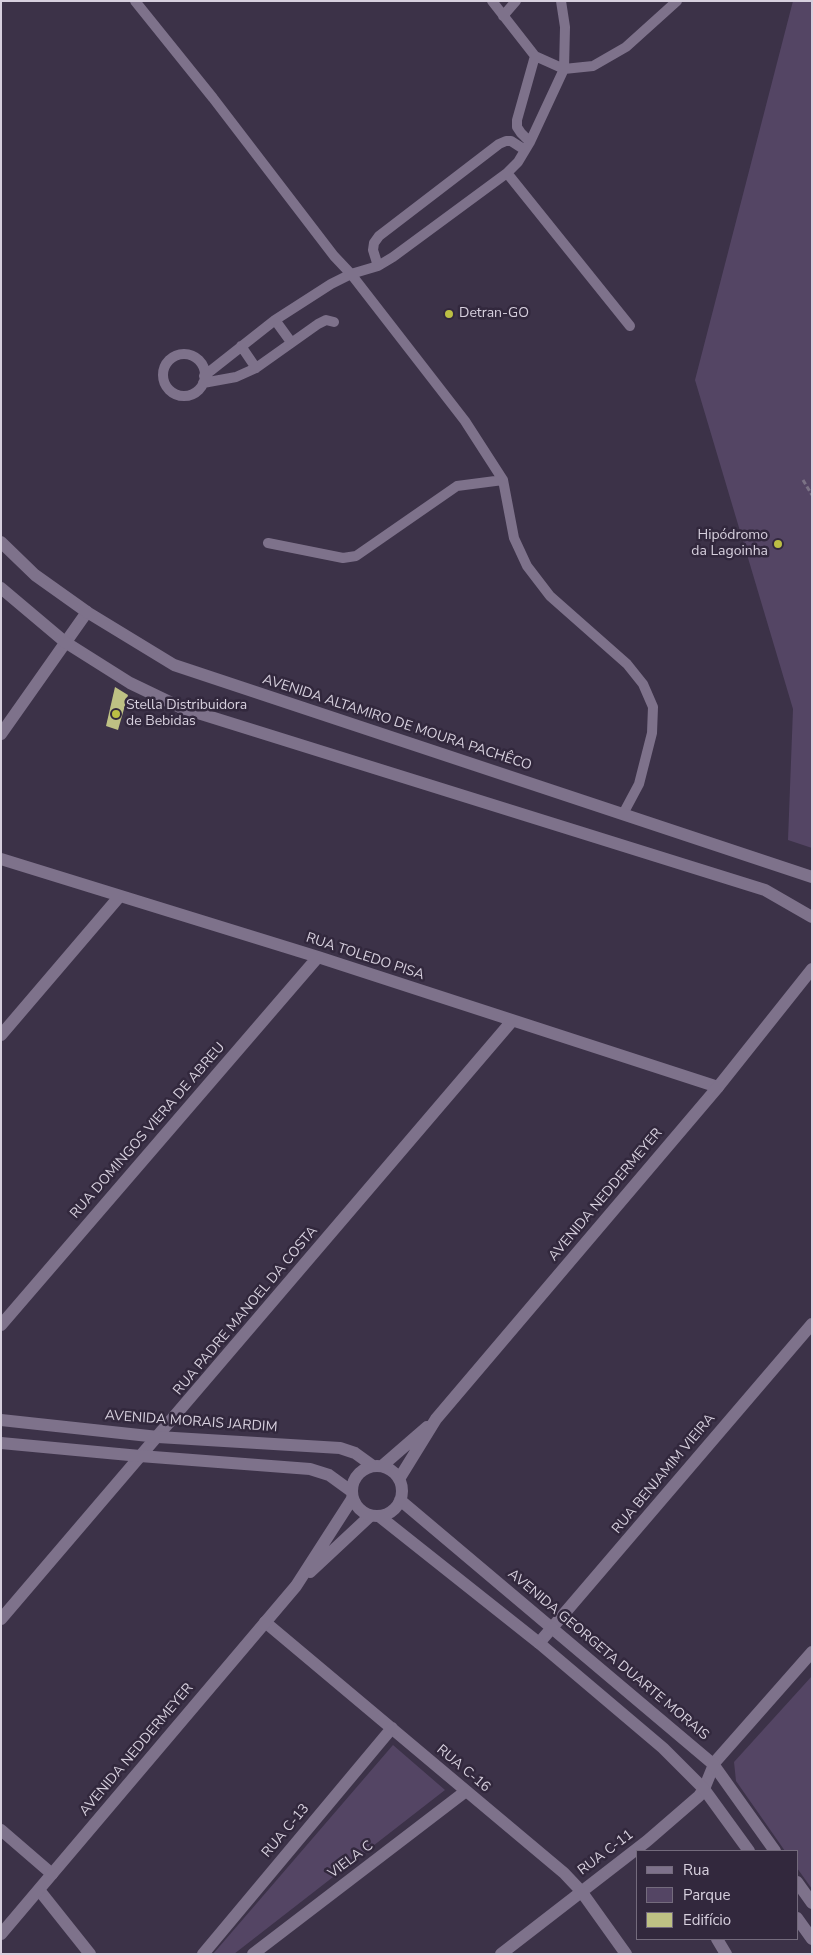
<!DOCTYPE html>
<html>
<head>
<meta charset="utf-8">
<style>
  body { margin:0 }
  #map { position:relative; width:813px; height:1955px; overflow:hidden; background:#3c3248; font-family:"Nunito Sans",sans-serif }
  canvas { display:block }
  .frame { position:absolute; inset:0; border:2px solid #d7d0de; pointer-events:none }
  .legend { position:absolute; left:636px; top:1850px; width:162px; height:90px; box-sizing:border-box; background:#32283d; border:1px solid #746b7d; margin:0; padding:6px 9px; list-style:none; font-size:15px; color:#d7d0de }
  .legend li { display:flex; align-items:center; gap:10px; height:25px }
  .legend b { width:25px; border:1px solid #746b7d }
</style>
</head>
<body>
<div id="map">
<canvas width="813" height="1955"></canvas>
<div class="frame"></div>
<ul class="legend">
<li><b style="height:6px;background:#7e728b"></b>Rua</li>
<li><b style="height:14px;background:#544564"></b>Parque</li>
<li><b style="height:14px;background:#bec184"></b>Edifício</li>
</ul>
</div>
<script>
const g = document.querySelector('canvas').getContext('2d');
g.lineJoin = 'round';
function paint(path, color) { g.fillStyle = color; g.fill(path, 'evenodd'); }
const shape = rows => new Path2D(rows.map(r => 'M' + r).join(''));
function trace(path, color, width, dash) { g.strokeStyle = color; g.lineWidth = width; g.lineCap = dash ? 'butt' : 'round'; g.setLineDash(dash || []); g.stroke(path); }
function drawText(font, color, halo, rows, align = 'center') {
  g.font = font + ' "Nunito Sans",sans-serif'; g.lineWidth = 5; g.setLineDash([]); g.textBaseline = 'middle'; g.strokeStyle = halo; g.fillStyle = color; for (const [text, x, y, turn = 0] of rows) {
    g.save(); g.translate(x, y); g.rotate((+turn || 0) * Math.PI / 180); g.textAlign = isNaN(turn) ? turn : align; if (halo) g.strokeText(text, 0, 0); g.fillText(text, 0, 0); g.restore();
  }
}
const green = shape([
  [793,1,812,1,812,848,788,840,793,709,695,380],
  [812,1676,812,1889,797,1868,797,1851,785,1851,736,1781,734,1762],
  [393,1745,445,1790,234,1954,213,1954]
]);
const building = shape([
  [115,687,128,695,118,730,106,726]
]);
const path = shape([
  [803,480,812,495]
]);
const service = shape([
  [135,1,213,98,334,256,351,274,465,421,503,480,514,538,527,566,550,596,627,664,643,684,653,707,652,733,639,784,623,814],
  [492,1,535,56,564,69,593,66,626,47,677,1],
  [503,16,516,1],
  [530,142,521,133,517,127,517,120,535,56],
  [507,173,630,326],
  [378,266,373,250,374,243,379,236,499,144,506,141,511,141,525,150],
  [275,320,291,342],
  [241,346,256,368],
  '163 375a21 21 0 1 1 42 0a21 21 0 1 1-42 0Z',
  [204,376,275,320,331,284,351,274,378,266,393,257,507,173,518,162,530,142,564,69,565,27,561,1],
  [203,383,236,377,256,368,318,324,326,320,334,322],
  [268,543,343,558,356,556,457,486,503,480]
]);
const minor = shape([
  [1,734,87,612],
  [1,859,318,957,718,1087],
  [1,1035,119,897],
  [1,1325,318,957],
  [1,1619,512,1021],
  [265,1622,564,1873,581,1891,626,1954],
  [539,1643,812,1324],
  [1,1830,52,1874],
  [39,1890,90,1954],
  [717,1939,726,1954],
  [203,1954,392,1728],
  [253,1954,466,1791],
  [501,1954,647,1841,699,1796,704,1789,715,1762,812,1652]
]);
const tertiary = shape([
  [310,1572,370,1516],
  [1,1934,296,1586,352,1499]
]);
const secondary = shape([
  [1,542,35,575,87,612,174,665,812,877],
  [1,588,65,642,130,683,182,708,765,890,812,917],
  [1,1420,158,1437,340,1448,355,1453,373,1466],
  [1,1443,140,1456,310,1469,329,1475,351,1491],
  '352 1491a25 25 0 1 1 50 0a25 25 0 1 1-50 0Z',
  [382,1466,427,1427],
  [399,1479,436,1419,718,1087,812,969],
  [400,1500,713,1764,775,1851],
  [379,1516,539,1643,663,1748,704,1789,749,1851],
  [797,1882,812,1903],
  [797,1918,812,1939]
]);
const markers = [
  [449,314,5,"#bcbf44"],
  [778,544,5,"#bcbf44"],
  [116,714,5,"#bcbf44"]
];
const poiNames = [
  ["Detran-GO",459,314],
  ["Hipódromo",768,536,"right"],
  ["da Lagoinha",768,552,"right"],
  ["Stella Distribuidora",126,706],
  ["de Bebidas",126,722]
];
const streetNames = [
  ["AVENIDA ALTAMIRO DE MOURA PACHÊCO",397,723,18],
  ["RUA TOLEDO PISA",365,957,18],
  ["RUA DOMINGOS VIERA DE ABREU",148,1131,-49],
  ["AVENIDA NEDDERMEYER",606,1195,-50],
  ["RUA PADRE MANOEL DA COSTA",246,1311,-50],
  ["AVENIDA MORAIS JARDIM",191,1422,4],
  ["RUA BENJAMIM VIEIRA",664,1474,-50],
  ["AVENIDA GEORGETA DUARTE MORAIS",608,1655,40],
  ["AVENIDA NEDDERMEYER",137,1750,-50],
  ["RUA C-16",463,1769,40],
  ["RUA C-13",286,1831,-50],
  ["RUA C-11",606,1853,-37],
  ["VIELA C",351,1860,-37]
];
paint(green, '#544564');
paint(building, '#bec184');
trace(path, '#7b7285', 3, [5, 2.5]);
trace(service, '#7e728b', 10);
trace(minor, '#7e728b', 12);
trace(tertiary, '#7e728b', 12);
trace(secondary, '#7e728b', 12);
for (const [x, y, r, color] of markers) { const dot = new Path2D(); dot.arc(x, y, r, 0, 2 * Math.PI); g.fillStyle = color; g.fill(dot); trace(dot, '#32283d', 2); }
drawText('14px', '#d7d0de', '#32283d', poiNames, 'left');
drawText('14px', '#d7d0de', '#32283d', streetNames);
</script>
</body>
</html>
